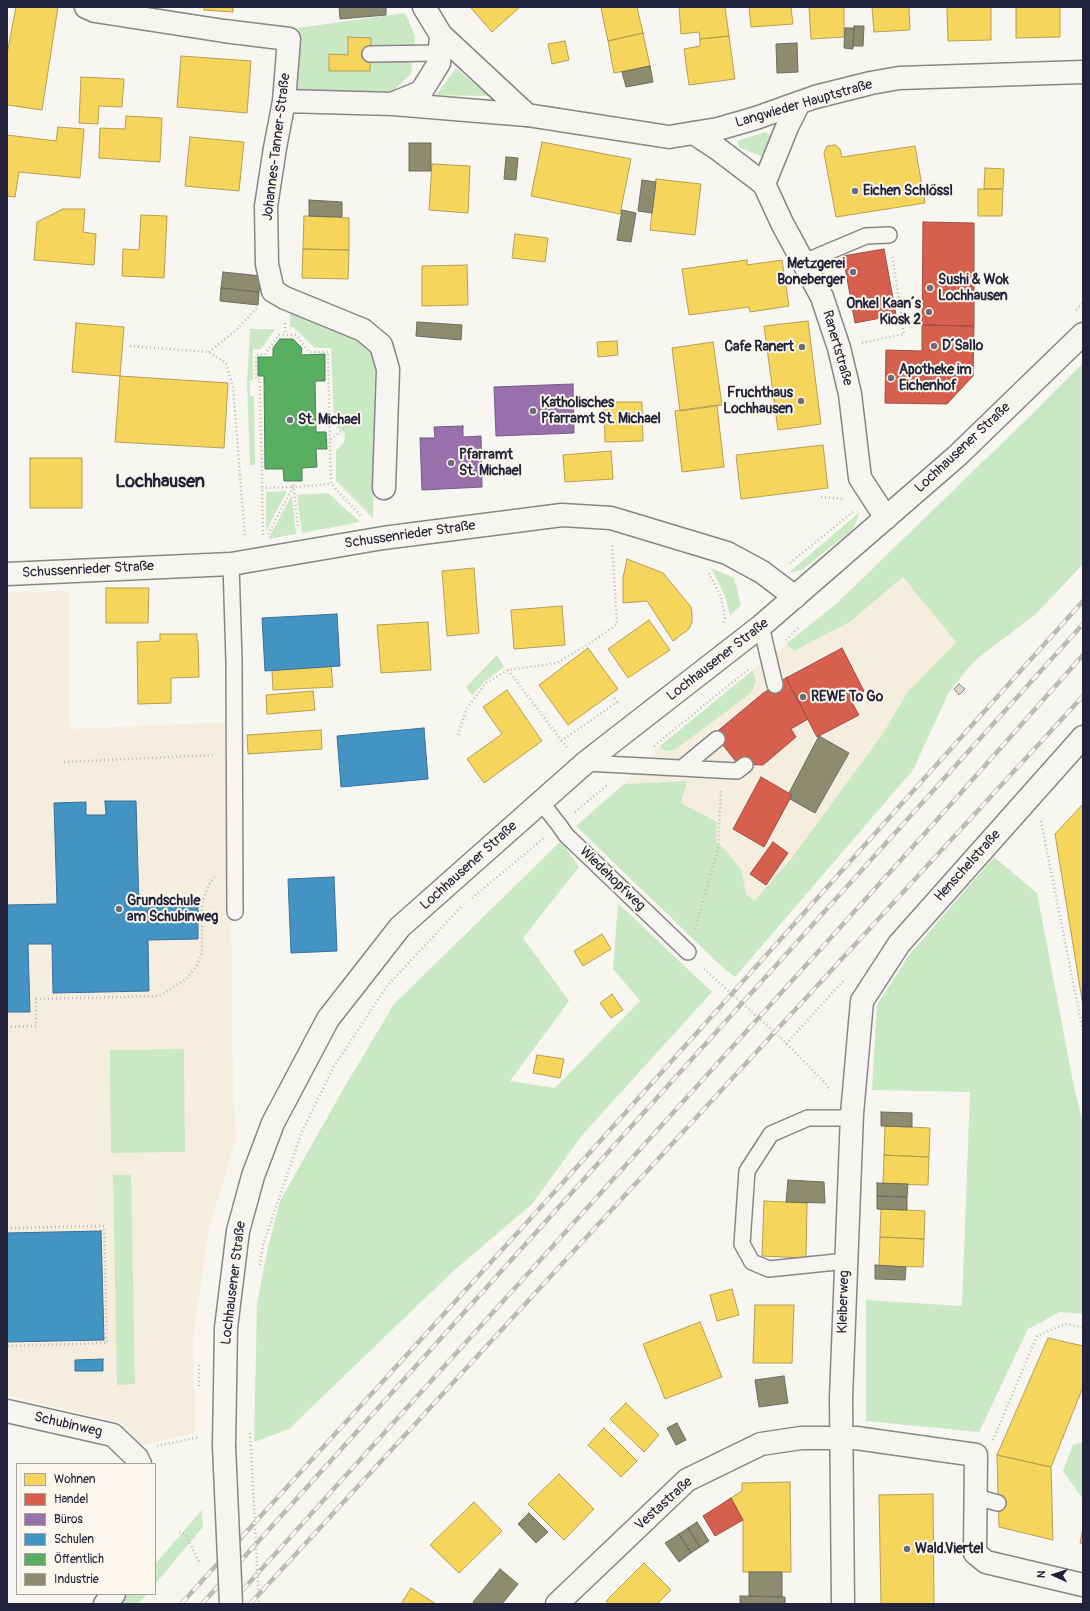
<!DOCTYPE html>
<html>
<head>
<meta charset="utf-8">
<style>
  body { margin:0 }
  #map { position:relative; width:1090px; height:1611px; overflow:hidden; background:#f8f6f0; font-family:Pangolin,sans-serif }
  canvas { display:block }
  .frame { position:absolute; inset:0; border:8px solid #22223b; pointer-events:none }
  .legend { position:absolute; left:16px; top:1463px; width:140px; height:132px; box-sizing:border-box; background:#fbf7ec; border:1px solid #a4a2a5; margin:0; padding:5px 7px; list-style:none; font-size:12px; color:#22223b }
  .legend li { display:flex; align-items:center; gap:8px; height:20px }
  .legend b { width:20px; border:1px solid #a4a2a5 }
  .north { position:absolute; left:1034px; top:1555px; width:40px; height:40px; -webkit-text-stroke:3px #fbf7ec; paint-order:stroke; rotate:273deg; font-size:11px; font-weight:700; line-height:16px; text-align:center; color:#22223b }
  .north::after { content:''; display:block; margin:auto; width:14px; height:18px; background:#22223b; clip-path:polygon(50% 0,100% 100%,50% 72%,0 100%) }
</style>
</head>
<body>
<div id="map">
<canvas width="1090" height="1611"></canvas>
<div class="frame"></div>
<ul class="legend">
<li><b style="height:11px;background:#f6d55c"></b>Wohnen</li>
<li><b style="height:11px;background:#d6604d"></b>Handel</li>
<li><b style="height:11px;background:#9970ab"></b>Büros</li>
<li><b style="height:11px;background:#4393c3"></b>Schulen</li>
<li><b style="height:11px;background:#5aae61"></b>Öffentlich</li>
<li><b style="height:11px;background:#8c8c6e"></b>Industrie</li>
</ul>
<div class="north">N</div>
</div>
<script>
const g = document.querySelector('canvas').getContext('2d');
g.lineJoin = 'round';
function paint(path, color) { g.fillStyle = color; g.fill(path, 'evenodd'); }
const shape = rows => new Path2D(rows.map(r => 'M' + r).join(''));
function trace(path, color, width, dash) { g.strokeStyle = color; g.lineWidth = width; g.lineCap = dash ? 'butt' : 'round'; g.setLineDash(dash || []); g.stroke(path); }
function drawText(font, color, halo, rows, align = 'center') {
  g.font = font + ' Pangolin,sans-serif'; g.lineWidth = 4; g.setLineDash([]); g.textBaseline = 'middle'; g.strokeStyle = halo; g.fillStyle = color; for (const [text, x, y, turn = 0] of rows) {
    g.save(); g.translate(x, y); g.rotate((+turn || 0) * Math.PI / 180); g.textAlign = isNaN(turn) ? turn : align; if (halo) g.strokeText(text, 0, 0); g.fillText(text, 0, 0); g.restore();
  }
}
const built = shape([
  [903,577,956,642,907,693,882,735,790,860,754,901,746,894,742,871,726,850,716,842,717,822,681,803,687,781,624,784,660,746,663,750,755,674,753,670,786,644,794,651,850,622],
  [69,591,70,729,229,722,233,1090,236,1140,209,1228,193,1339,195,1433,141,1445,122,1423,7,1395,7,592]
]);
const green = shape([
  [405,13,415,36,411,74,393,91,294,92,298,28],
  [456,68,489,96,436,95],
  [765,132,771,136,771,152,765,158,740,148,737,141],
  [290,305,368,347,375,367,373,518,336,481,336,451,344,442,345,433,334,425,331,348,315,348,293,327,290,327],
  [250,329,275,329,261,349,253,349,253,380,250,381,250,396,254,396,255,465,250,465,247,383],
  [1083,363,1083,564,1036,614,974,661,949,692,913,770,735,977,717,962,576,826,624,784,687,781,681,803,717,822,716,842,726,850,742,871,746,894,754,901,790,860,882,735,907,693,956,642,903,577,850,622,794,651,786,644,836,604,1026,420],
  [287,491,266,531,266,492],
  [328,493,360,522,302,533,297,495],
  [292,495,296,534,268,539],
  [860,512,853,529,802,570,788,573],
  [711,568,734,578,741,605,730,616,725,596],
  [497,655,504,667,485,681,472,696,466,687],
  [753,670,756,682,751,693,676,749,668,751,663,750,660,746],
  [561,841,579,867,523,938,569,1001,510,1081,555,1088,640,1001,613,969,618,903,712,992,583,1134,532,1204,450,1274,289,1429,254,1442,257,1304,268,1247,280,1201,345,1086,394,1004],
  [994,857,1037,893,1074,1087,1083,1123,1083,1314,1060,1312,1028,1329,979,1432,866,1421,866,1300,962,1306,970,1092,872,1090,877,1005,909,955],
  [184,1049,185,1152,111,1153,110,1050],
  [113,1175,131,1175,135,1384,117,1385],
  [1083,1442,1083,1499,1063,1471,1073,1445],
  [202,1510,203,1527,155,1584,155,1564],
  [128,1594,147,1594,138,1604,120,1604]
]);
const homes = shape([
  [16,7,58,7,42,110,7,105,7,54,16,7],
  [204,7,233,7,233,12,204,10,204,7],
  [470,7,520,7,492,32,470,7],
  [606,7,637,7,643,33,608,41,601,8,606,7],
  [679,7,725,7,729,36,700,39,699,32,681,34,679,7],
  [749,7,791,7,793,24,751,27,749,7],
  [809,7,844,7,844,37,811,39,809,7],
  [872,7,909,7,910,30,874,32,872,7],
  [947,7,991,7,991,40,948,41,947,7],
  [1016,7,1060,7,1060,37,1016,38,1016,7],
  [643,33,650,66,614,73,608,41,643,33],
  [729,36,735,79,689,85,684,49,700,46,700,39,729,36],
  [348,37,371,38,370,71,329,71,329,54,348,55,348,37],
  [565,41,569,60,552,64,548,44,565,41],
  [181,56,251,61,247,113,177,107,181,56],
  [81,77,124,79,122,107,99,106,98,124,79,123,81,77],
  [126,116,162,118,160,162,99,158,100,128,125,129,126,116],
  [58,127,84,129,80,178,19,172,15,197,7,196,7,135,56,141,58,127],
  [190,137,244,142,239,191,185,186,190,137],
  [542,142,631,159,620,214,531,196,542,142],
  [835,145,840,149,842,157,915,146,925,203,836,217,824,153,827,146,835,145],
  [432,164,470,166,468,213,429,210,432,164],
  [985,168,1004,169,1003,189,984,189,985,168],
  [656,179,701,184,695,235,650,230,656,179],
  [978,189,1003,189,1002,216,978,216,978,189],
  [63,209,85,209,83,232,96,234,94,265,34,260,37,222,63,209],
  [141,215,167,216,164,278,122,276,123,249,139,250,141,215],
  [304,216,349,218,349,250,303,249,304,216],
  [515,234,548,238,545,262,512,258,515,234],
  [303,249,349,250,348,279,302,278,303,249],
  [747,260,747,265,782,260,789,306,750,312,749,307,689,315,682,269,747,260],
  [467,265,468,305,422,306,422,266,467,265],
  [808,321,821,424,778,430,764,326,808,321],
  [76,323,124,327,120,376,72,372,76,323],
  [617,341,618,355,598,357,597,342,617,341],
  [713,342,722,405,680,411,672,348,713,342],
  [120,376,228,383,224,448,115,442,120,376],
  [604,402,642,402,643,441,605,442,604,402],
  [717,405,724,467,682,472,675,411,717,405],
  [823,445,828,488,741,499,736,455,823,445],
  [611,451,613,479,565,482,563,455,611,451],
  [30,458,82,458,82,508,30,508,30,458],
  [627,559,663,573,691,607,692,614,692,622,689,629,673,641,647,601,623,603,623,578,627,559],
  [474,568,479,633,447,636,442,571,474,568],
  [106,588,149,588,148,623,106,623,106,588],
  [562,606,565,645,514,649,511,610,562,606],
  [649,620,670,650,628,678,608,649,649,620],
  [428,622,431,670,381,673,377,625,428,622],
  [160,634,197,634,197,641,198,641,199,677,171,678,171,703,138,704,137,642,160,641,160,634],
  [588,648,618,689,568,725,539,685,588,648],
  [331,666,333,687,273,690,272,670,331,666],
  [507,690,542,741,484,783,467,759,502,734,483,707,507,690],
  [313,691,315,710,267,714,266,695,313,691],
  [321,730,322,749,248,754,247,735,321,730],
  [1083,804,1083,1006,1055,834,1083,804],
  [602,934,611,949,583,966,574,951,602,934],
  [612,994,623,1010,611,1018,600,1003,612,994],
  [537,1055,564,1059,560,1078,533,1073,537,1055],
  [885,1126,930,1128,929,1157,884,1155,885,1126],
  [884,1155,929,1157,928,1185,883,1184,884,1155],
  [764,1201,807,1203,806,1258,762,1256,764,1201],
  [881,1209,925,1211,924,1239,880,1237,881,1209],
  [880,1237,924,1239,923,1267,879,1266,880,1237],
  [732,1289,739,1315,717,1321,710,1295,732,1289],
  [755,1305,794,1305,792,1363,753,1363,755,1305],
  [700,1322,722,1377,665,1399,643,1344,700,1322],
  [1048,1338,1083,1346,1083,1387,1051,1467,997,1455,1048,1338],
  [626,1403,659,1435,644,1452,610,1419,626,1403],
  [604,1428,637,1461,621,1477,588,1445,604,1428],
  [997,1455,1051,1467,1053,1540,999,1527,997,1455],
  [559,1474,594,1509,564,1540,528,1504,559,1474],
  [790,1482,791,1572,743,1572,743,1520,731,1498,742,1491,742,1483,790,1482],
  [933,1494,934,1604,881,1604,879,1495,933,1494],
  [474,1502,502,1531,459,1573,430,1545,474,1502],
  [1083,1528,1083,1544,1080,1543,1083,1528],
  [644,1563,671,1590,657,1604,609,1604,606,1601,644,1563],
  [411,1588,436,1604,401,1604,411,1588]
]);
const shops = shape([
  [923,222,974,223,974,326,922,325,923,222],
  [884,249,896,315,855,323,843,256,884,249],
  [922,325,974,326,973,376,947,404,885,403,886,350,922,351,922,325],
  [842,648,864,691,850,699,859,715,817,737,786,678,842,648],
  [786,678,808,719,791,729,796,737,763,765,738,764,714,734,762,694,786,678],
  [761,777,792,795,764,847,733,829,761,777],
  [773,842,788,853,766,885,750,874,773,842],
  [731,1498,743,1520,715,1536,703,1516,731,1498]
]);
const offices = shape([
  [573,384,574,433,496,436,494,387,573,384],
  [463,426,463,437,481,436,482,487,422,490,420,438,435,438,434,427,463,426]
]);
const schools = shape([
  [337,614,340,666,265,671,262,618,337,614],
  [424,728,428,779,341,787,337,736,424,728],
  [105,801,136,801,139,905,198,903,198,939,148,940,149,991,53,993,52,944,28,944,30,1012,7,1012,7,905,57,904,54,803,86,802,86,815,106,815,105,801],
  [334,877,337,951,291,953,288,879,334,877],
  [101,1231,104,1340,7,1342,7,1233,101,1231],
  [103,1359,103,1371,75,1371,75,1360,103,1359]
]);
const public = shape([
  [280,339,293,339,302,348,301,355,325,354,325,381,315,381,316,432,326,432,327,449,316,449,317,467,302,468,302,481,284,481,283,469,265,469,264,376,258,376,258,357,273,357,273,348,280,339]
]);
const industry = shape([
  [339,7,386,7,386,15,340,19,339,7],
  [854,26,864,26,863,46,853,46,854,26],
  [845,28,854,28,853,49,844,48,845,28],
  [797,43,798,72,777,73,776,44,797,43],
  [650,66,653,82,626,87,622,72,650,66],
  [409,143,431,143,431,171,409,171,409,143],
  [506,157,518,158,516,180,504,179,506,157],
  [642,180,656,182,652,213,638,211,642,180],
  [309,200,342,202,342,217,309,216,309,200],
  [622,210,636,213,631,242,617,240,622,210],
  [223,272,261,276,259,292,221,288,223,272],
  [221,288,259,292,258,305,220,301,221,288],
  [417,322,462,325,461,340,416,336,417,322],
  [819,736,849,753,815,813,790,799,792,795,789,793,819,736],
  [881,1112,912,1113,912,1127,881,1126,881,1112],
  [788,1180,824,1182,825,1203,786,1202,788,1180],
  [877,1183,908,1184,907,1197,877,1196,877,1183],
  [877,1196,907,1197,907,1210,877,1209,877,1196],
  [875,1265,906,1267,905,1280,875,1279,875,1265],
  [784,1376,788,1403,759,1407,755,1380,784,1376],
  [677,1423,686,1440,676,1445,667,1428,677,1423],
  [529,1513,548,1532,536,1543,518,1524,529,1513],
  [697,1522,709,1541,700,1547,688,1528,697,1522],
  [688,1528,700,1547,691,1553,679,1534,688,1528],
  [679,1534,691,1553,679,1562,665,1543,679,1534],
  [500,1569,518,1584,502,1604,475,1604,473,1602,500,1569],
  [749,1572,782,1572,782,1597,749,1596,749,1572],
  [740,1596,785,1597,785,1604,740,1604,740,1596]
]);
const building = shape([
  [959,684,965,689,959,695,954,689,959,684]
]);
const path = shape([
  [1076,310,1083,303],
  [285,323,285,335],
  [862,343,904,334,892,254],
  [130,346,209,352,226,363,233,387,245,538],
  [209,352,235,331,258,307],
  [347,426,330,440,331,484,362,517],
  [293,481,298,528],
  [262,488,293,487],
  [821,497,845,499],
  [268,534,293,487,331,484],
  [263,535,260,380,256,379,256,355,264,355,279,335,296,335,309,352,328,352,330,440,327,440],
  [790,563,854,511],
  [709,573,721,597,725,618,723,624],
  [786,640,798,628],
  [508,670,567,748],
  [458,735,467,708,486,683,508,670,557,663,592,642,617,624,612,543],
  [561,741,617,702,614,697],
  [654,746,750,668],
  [64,762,213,755],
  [575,812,607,785],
  [1041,821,1083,1032],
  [472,898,544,838],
  [695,929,718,849,721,789],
  [7,1027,36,1026,36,999,159,996,186,979,196,967,202,953,202,903,208,886,214,877],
  [781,1038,826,1084,830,1091],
  [786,1044,845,979],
  [7,1228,104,1226,107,1343,7,1346],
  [260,1265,263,1245,301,1134,333,1068,387,986,461,907],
  [199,1386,199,1363],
  [250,1433,251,1449],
  [993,1440,1037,1336,1065,1324,1083,1327],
  [157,1446,199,1437],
  [179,1532,185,1534,199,1562]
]);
const lane = shape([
  [370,54,439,53],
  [804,262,866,236,889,235],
  [231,564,234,661,235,912],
  [761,626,775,685],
  [585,763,737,771,745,765],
  [682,768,717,739],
  [541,802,559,825,566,835,688,952],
  [846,1261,769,1269,752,1262,742,1244,747,1171,771,1134,808,1118,852,1118],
  [976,1497,998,1503]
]);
const street = shape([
  [86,7,95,11,224,31,289,39,284,101,275,148,266,206,267,264,273,291,285,298,363,330,381,345,388,369,384,488],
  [284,101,393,104,527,115],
  [394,103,421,92,439,63,441,35],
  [694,133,718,149,764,184,782,223,822,297,839,348,850,394,860,478,886,518],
  [764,184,787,127,799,103],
  [7,574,231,564,383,538,562,515,611,518,727,553,762,572,795,597],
  [7,1411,113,1435,137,1458,140,1464],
  [841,1438,856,1438,976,1455,975,1553,986,1562,1083,1585],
  [105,1604,114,1594]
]);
const secondary = shape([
  [424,7,441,35,527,115,669,137,718,129,756,118,815,97,871,83,899,78,1083,72],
  [224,1446,226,1328,238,1231,253,1176,273,1123,328,1019,400,927,585,763,761,626,957,456,1083,334],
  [557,1604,687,1480,761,1444,801,1438,841,1438],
  [843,1604,841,1398,852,1114,862,1001,899,944,1083,737]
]);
const rail = shape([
  [181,1604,559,1187,1083,601],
  [202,1604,1083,624],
  [230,1604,927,831,1083,655],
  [250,1604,1083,696]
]);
const pathBridge = shape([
  [704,969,781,1038],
  [251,1449,259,1604]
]);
const secondaryBridge = shape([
  [224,1446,231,1604]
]);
const markers = [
  [855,191,4,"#6d6c7a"],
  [853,272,4,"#6d6c7a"],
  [930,288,4,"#6d6c7a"],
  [929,312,4,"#6d6c7a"],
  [934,346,4,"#6d6c7a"],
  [802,347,4,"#6d6c7a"],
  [891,378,4,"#6d6c7a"],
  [801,401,4,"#6d6c7a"],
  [533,411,4,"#6d6c7a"],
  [290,420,4,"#6d6c7a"],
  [451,463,4,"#6d6c7a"],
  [803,697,4,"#6d6c7a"],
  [119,909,4,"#6d6c7a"],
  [907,1549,4,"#6d6c7a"]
];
const streetNames = [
  ["Langwieder Hauptstraße",804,104,-16],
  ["Johannes-Tanner-Straße",277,147,-83],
  ["Ranertstraße",837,348,74],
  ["Lochhausener Straße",963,448,-43],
  ["Schussenrieder Straße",410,535,-8],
  ["Schussenrieder Straße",88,570,-3],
  ["Lochhausener Straße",718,660,-38],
  ["Lochhausener Straße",469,866,-42],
  ["Henschelstraße",968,866,-48],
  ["Wiedehopfweg",612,879,44],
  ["Lochhausener Straße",234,1283,-83],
  ["Kleiberweg",844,1302,-88],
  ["Schubinweg",68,1425,13],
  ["Vestastraße",664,1504,-42]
];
const poiNames = [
  ["Eichen Schlössl",863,191],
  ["Metzgerei",845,264,"right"],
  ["Boneberger",845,280,"right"],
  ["Sushi & Wok",938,280],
  ["Lochhausen",938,296],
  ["Onkel Kaan´s",921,304,"right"],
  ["Kiosk 2",921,320,"right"],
  ["D´Sallo",942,346],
  ["Cafe Ranert",794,347,"right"],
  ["Apotheke im",899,370],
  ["Eichenhof",899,386],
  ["Fruchthaus",793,393,"right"],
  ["Lochhausen",793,409,"right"],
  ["Katholisches",541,403],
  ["Pfarramt St. Michael",541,419],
  ["St. Michael",298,420],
  ["Pfarramt",459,455],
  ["St. Michael",459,471],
  ["REWE To Go",811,697],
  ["Grundschule",127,901],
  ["am Schubinweg",127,917],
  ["Wald.Viertel",915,1549]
];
const districtNames = [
  ["Lochhausen",160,482]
];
paint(built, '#f5eedf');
paint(green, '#cbe8c5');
paint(homes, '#f6d55c');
trace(homes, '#b69f52', 1);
paint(shops, '#d6604d');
trace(shops, '#a04d48', 1);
paint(offices, '#9970ab');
trace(offices, '#755989', 1);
paint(schools, '#4393c3');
trace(schools, '#39719a', 1);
paint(public, '#5aae61');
trace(public, '#498456', 1);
paint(industry, '#8c8c6e');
trace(industry, '#6c6c5f', 1);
paint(building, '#dbd5c9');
trace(building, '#878688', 1);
trace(lane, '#878688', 18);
trace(street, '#878688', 25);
trace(secondary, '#878688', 25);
trace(path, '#bcbab9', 2.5, [1, 3]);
trace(lane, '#f6f5f1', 15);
trace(street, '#f6f5f1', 22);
trace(secondary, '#f6f5f1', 22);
trace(rail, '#bcbab9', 4.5);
trace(rail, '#fbf7ec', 3, [9]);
trace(secondaryBridge, '#878688', 25, []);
trace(pathBridge, '#bcbab9', 2.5, [1, 3]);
trace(secondaryBridge, '#f6f5f1', 22);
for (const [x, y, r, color] of markers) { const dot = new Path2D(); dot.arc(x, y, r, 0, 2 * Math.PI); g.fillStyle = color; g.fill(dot); trace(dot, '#fbf7ec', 1.5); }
drawText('14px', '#22223b', '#fbf7ec', streetNames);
drawText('bold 14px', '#22223b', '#fbf7ec', poiNames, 'left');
drawText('bold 18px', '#22223b', '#fbf7ec', districtNames);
</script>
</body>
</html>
